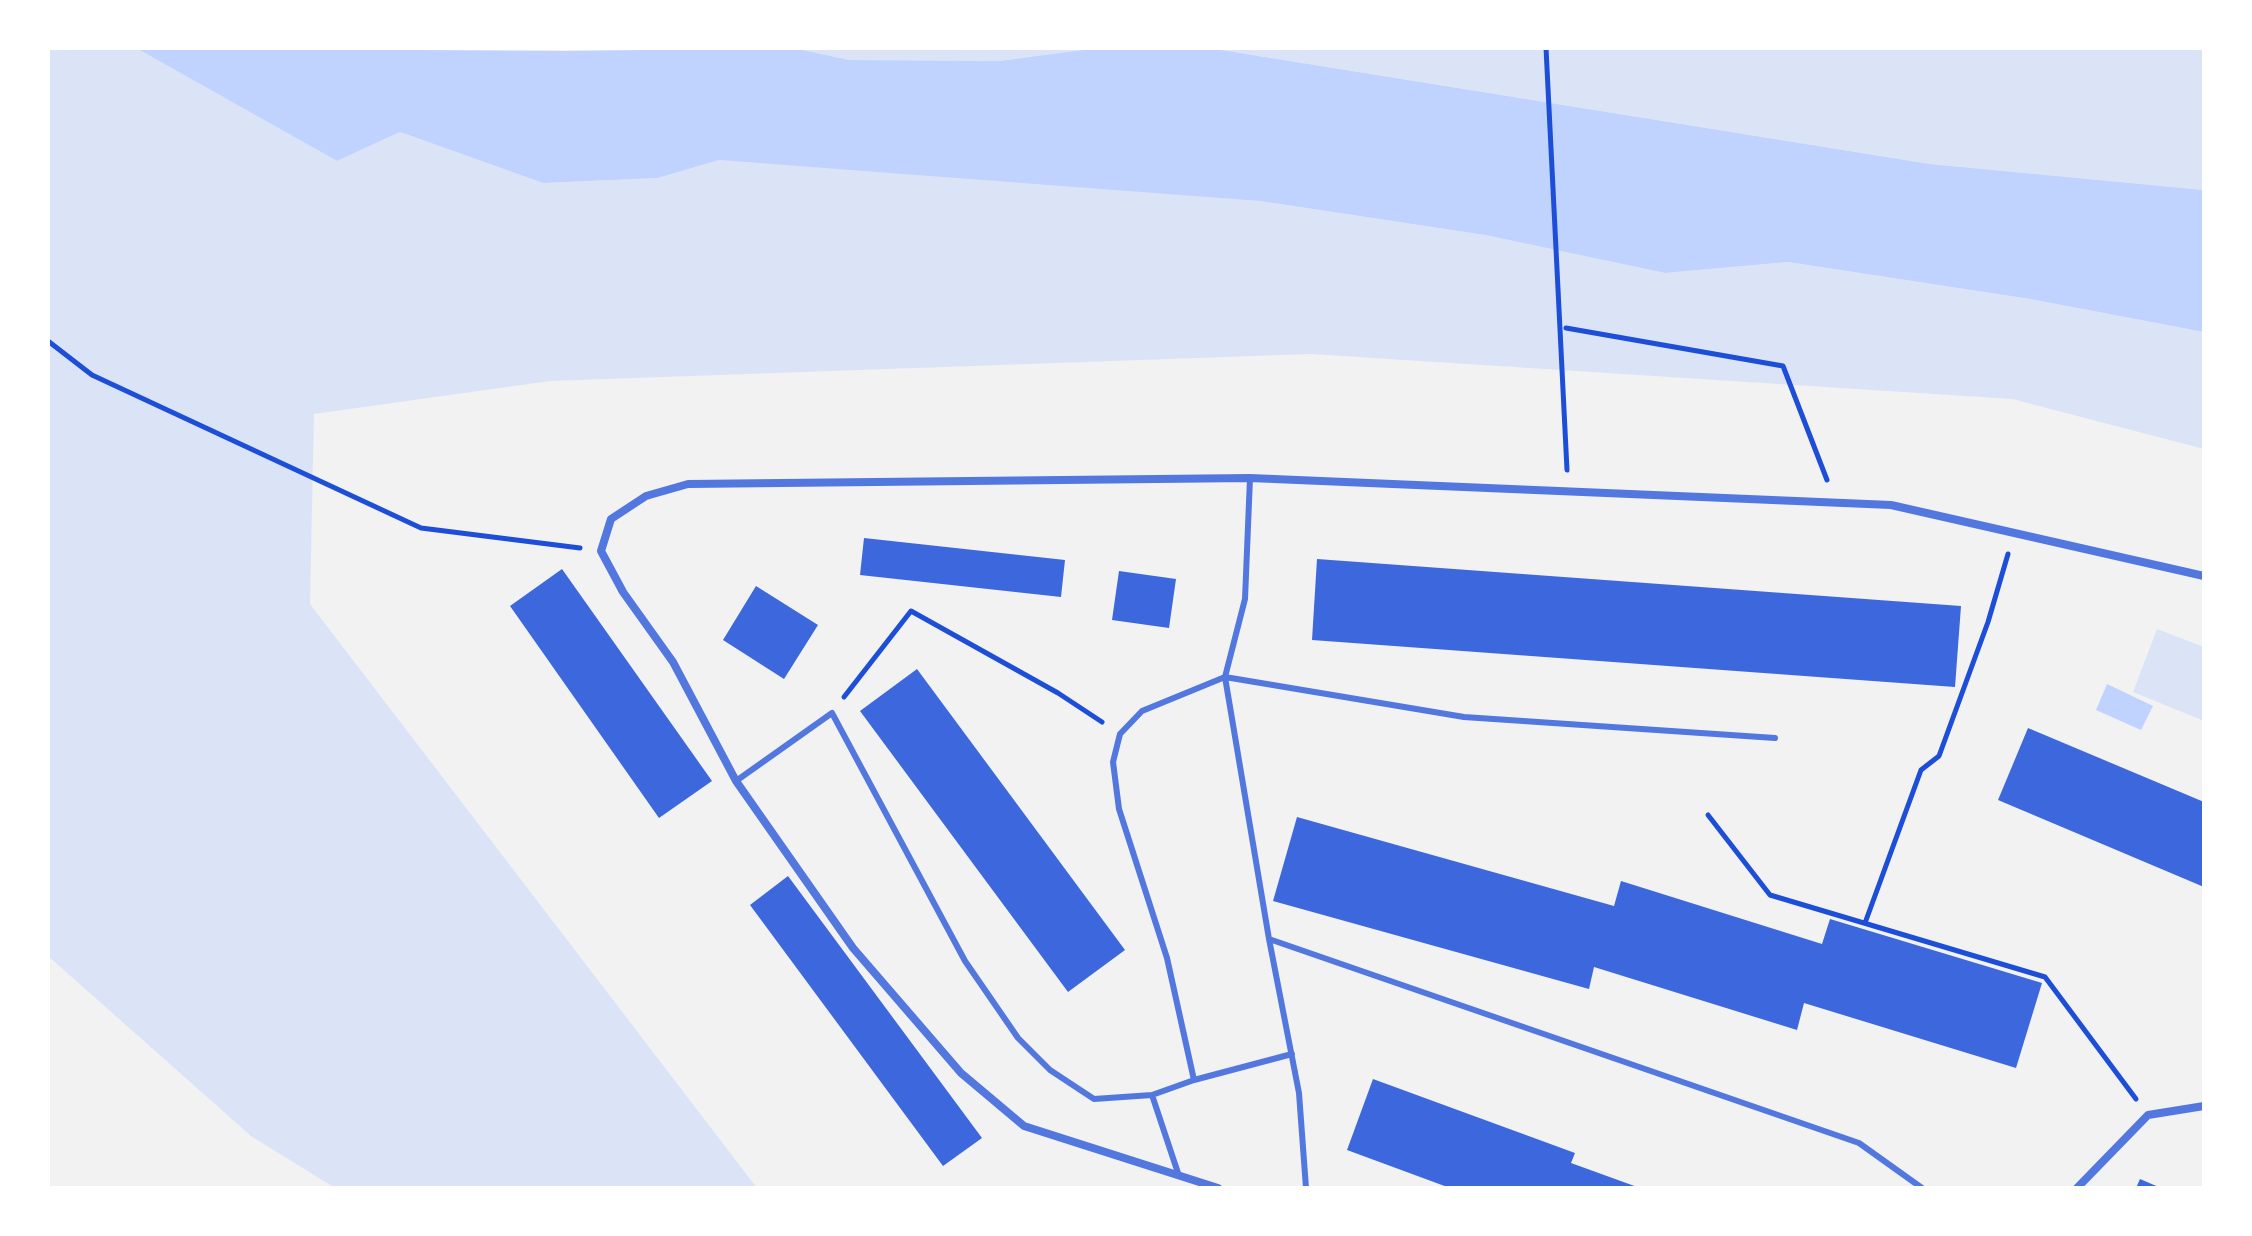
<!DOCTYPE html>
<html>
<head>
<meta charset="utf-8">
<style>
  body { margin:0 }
  #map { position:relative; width:2252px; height:1236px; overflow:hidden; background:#f2f2f2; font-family:Helvetica,sans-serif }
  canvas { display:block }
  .frame { position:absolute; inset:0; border:50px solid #fff; pointer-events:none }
</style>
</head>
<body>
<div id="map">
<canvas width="2252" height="1236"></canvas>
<div class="frame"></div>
</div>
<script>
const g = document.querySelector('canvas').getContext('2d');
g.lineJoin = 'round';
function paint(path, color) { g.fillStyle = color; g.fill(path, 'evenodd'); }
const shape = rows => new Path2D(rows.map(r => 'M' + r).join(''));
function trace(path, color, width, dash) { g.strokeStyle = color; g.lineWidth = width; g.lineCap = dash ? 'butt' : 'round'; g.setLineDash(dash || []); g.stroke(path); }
const green = shape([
  [48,48,136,48,337,161,400,132,543,183,658,178,719,160,1036,182,1260,201,1485,235,1665,273,1788,262,2030,299,2204,332,2204,449,2012,399,1311,354,550,381,314,414,310,604,757,1188,335,1188,251,1136,48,956],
  [794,48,1098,48,999,61,849,60],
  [1209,48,2204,48,2204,190,1930,164],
  [2157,629,2204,647,2204,721,2133,692]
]);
const water = shape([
  [136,48,565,51,794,48,849,60,999,61,1098,48,1209,48,1930,164,2204,190,2204,332,2030,299,1788,262,1665,273,1485,235,1260,201,719,160,658,178,543,183,400,132,337,161],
  [2107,684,2153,706,2141,730,2096,710]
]);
const building = shape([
  [864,538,1065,560,1061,597,860,575],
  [1317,559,1961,606,1955,687,1312,640],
  [562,569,712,781,659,818,510,606],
  [1119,571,1176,579,1169,628,1112,620],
  [756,586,818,625,784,679,723,640],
  [917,669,1125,950,1068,992,860,711],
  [2028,728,2204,802,2204,887,1998,800],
  [1297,817,1614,906,1621,881,1822,944,1830,919,2042,983,2016,1068,1804,1003,1797,1030,1594,967,1589,989,1273,901],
  [788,876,982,1138,943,1166,750,905],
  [1373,1079,1575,1153,1571,1163,1640,1188,1450,1188,1347,1150],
  [2140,1179,2161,1188,2136,1188]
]);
const path = shape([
  [1546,48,1567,470],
  [1566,328,1783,366,1827,480],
  [48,341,92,375,421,528,580,548],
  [844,697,911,611,1058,693,1102,722],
  [1708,815,1770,895,2045,977,2136,1099],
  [1865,923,1921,770,1939,756,1988,622,2008,554]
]);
const service = shape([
  [736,781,832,713,965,961,1018,1038,1050,1070,1094,1099,1152,1095],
  [1269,939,1225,677,1464,717,1775,738],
  [1194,1080,1292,1054],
  [1178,1173,1152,1095,1194,1080,1167,958,1119,809,1113,762,1120,734,1142,711,1225,677,1245,599,1250,478],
  [1306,1188,1299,1093,1269,939,1859,1143,1922,1188]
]);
const minor = shape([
  [1218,1188,1024,1126,961,1073,853,948,736,781,673,662,623,592,601,551,611,519,646,496,688,484,1250,478,1891,505,2204,576],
  [2077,1188,2148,1115,2204,1106]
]);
paint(green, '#dbe4f7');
paint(water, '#bfd3fe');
paint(building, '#3d67dc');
trace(path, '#1d4ed8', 5);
trace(service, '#5277de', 6);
trace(minor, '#5277de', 8);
</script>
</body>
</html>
